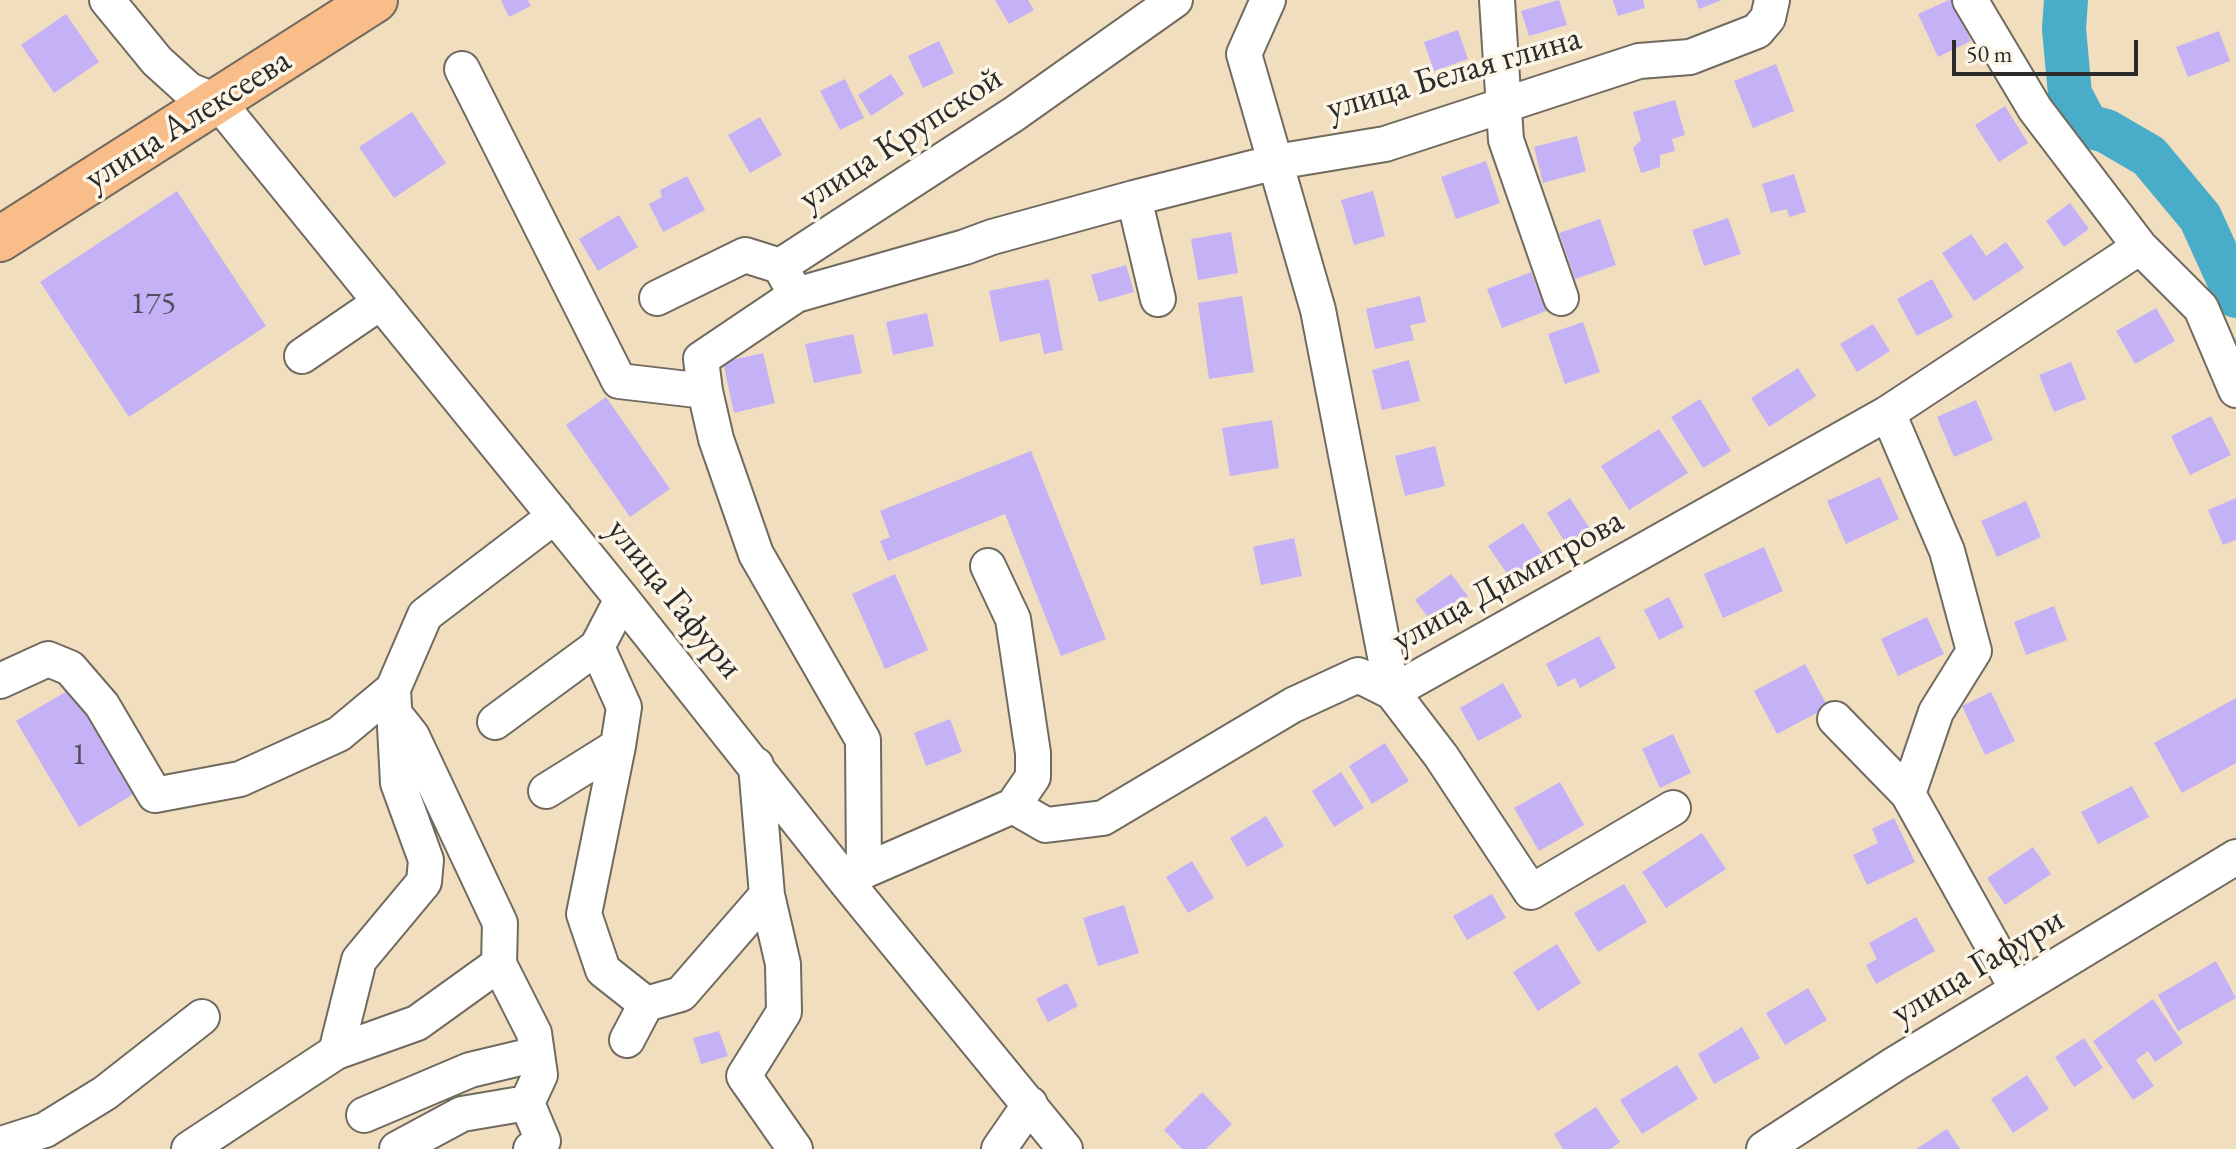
<!DOCTYPE html>
<html>
<head>
<meta charset="utf-8">
<style>
  body { margin:0 }
  #map { position:relative; width:2236px; height:1149px; overflow:hidden; background:#f1debf; font-family:"EB Garamond",serif }
  canvas { display:block }
  .scale { position:absolute; left:1952px; top:40px; width:186px; height:36px; box-sizing:border-box; border:4px solid #2b2b2b; border-top:0; padding-left:10px; font-size:24px; line-height:28px; white-space:nowrap; color:#2b2b2b; -webkit-text-stroke:6px #fcf5e5; paint-order:stroke }
</style>
</head>
<body>
<div id="map">
<canvas width="2236" height="1149"></canvas>
<div class="scale">50 m</div>
</div>
<script>
const g = document.querySelector('canvas').getContext('2d');
g.lineJoin = 'round';
const shape = rows => new Path2D(rows.map(r => 'M' + r).join(''));
function trace(path, color, width, dash) { g.strokeStyle = color; g.lineWidth = width; g.lineCap = dash ? 'butt' : 'round'; g.setLineDash(dash || []); g.stroke(path); }
function paint(path, color) { g.fillStyle = color; g.fill(path, 'evenodd'); }
function drawText(font, color, halo, rows, align = 'center') {
  g.font = font + ' "EB Garamond",serif'; g.lineWidth = 7; g.setLineDash([]); g.textBaseline = 'middle'; g.strokeStyle = halo; g.fillStyle = color; for (const [text, x, y, turn = 0] of rows) {
    g.save(); g.translate(x, y); g.rotate((+turn || 0) * Math.PI / 180); g.textAlign = isNaN(turn) ? turn : align; if (halo) g.strokeText(text, 0, 0); g.fillText(text, 0, 0); g.restore();
  }
}
const river = shape([
  [2066,0,2064,29,2070,94,2087,126,2106,131,2149,156,2200,217,2236,296]
]);
const building = shape([
  [501,0,528,0,531,6,509,17],
  [995,0,1028,0,1034,10,1009,24],
  [1559,0,1567,25,1529,36,1521,11],
  [1613,0,1643,0,1645,8,1618,16],
  [1696,0,1722,0,1699,9],
  [1949,0,1952,0,1971,41,1938,57,1918,14],
  [66,14,99,62,54,93,21,45],
  [1458,30,1468,59,1434,71,1424,42],
  [2219,31,2230,61,2188,77,2176,47],
  [939,41,954,73,923,88,908,56],
  [1776,64,1794,111,1753,128,1734,81],
  [891,74,904,94,871,116,858,95],
  [845,79,864,118,840,130,820,91],
  [1675,100,1685,135,1672,139,1675,151,1660,155,1660,167,1641,173,1633,148,1641,140,1633,112],
  [2005,106,2028,143,1999,162,1975,125],
  [412,112,446,163,394,198,359,147],
  [760,117,782,155,750,173,728,135],
  [1577,136,1586,171,1543,183,1534,147],
  [1486,161,1500,203,1456,219,1441,177],
  [1794,174,1806,212,1789,217,1787,209,1771,213,1762,184],
  [687,176,705,210,663,232,649,204,662,197,660,190],
  [177,191,266,326,129,417,40,282],
  [1373,191,1385,236,1354,245,1341,200],
  [2070,203,2089,229,2064,247,2046,221],
  [619,215,638,247,598,271,579,239],
  [1728,218,1741,254,1704,266,1692,230],
  [1600,219,1616,265,1575,279,1559,233],
  [1231,232,1238,273,1198,280,1191,239],
  [1971,234,1986,256,2006,242,2024,268,1974,301,1942,253],
  [1126,265,1134,292,1099,302,1091,275],
  [1531,272,1546,311,1502,328,1487,289],
  [1049,279,1063,350,1044,354,1040,333,1000,342,989,291],
  [1932,279,1953,317,1917,336,1897,299],
  [1242,296,1254,372,1209,379,1198,303],
  [1420,296,1426,322,1410,325,1414,340,1375,349,1366,309],
  [2156,308,2175,341,2135,364,2116,331],
  [927,313,934,346,893,355,886,322],
  [1583,322,1600,372,1565,384,1548,334],
  [1873,324,1890,351,1857,372,1840,344],
  [853,334,862,373,814,383,805,344],
  [763,353,775,403,734,413,723,362],
  [1409,360,1420,401,1382,410,1372,370],
  [2071,362,2086,399,2054,412,2039,375],
  [1798,368,1816,396,1769,427,1751,398],
  [606,397,670,489,630,517,566,425],
  [1700,399,1731,451,1703,468,1671,417],
  [1976,400,1993,440,1954,457,1937,417],
  [2211,416,2231,455,2190,475,2171,436],
  [1272,420,1279,468,1230,476,1222,428],
  [1659,429,1688,473,1629,510,1601,466],
  [1435,446,1445,486,1405,496,1395,456],
  [1031,451,1106,639,1061,656,1005,514,888,561,880,541,890,537,880,511],
  [1880,477,1899,519,1846,544,1827,501],
  [1570,498,1590,529,1566,544,1547,513],
  [2236,498,2236,540,2223,545,2208,510],
  [2026,501,2041,537,1997,557,1981,521],
  [1523,523,1544,555,1510,578,1488,546],
  [1294,538,1302,576,1261,585,1253,547],
  [1764,547,1783,591,1723,618,1704,574],
  [895,574,928,650,885,669,852,594],
  [1451,574,1468,596,1432,622,1415,600],
  [1669,597,1684,627,1659,640,1644,610],
  [2054,606,2067,640,2026,655,2014,622],
  [1927,617,1944,654,1898,676,1881,639],
  [1599,636,1616,668,1580,688,1575,678,1558,687,1546,664],
  [1805,664,1828,707,1777,734,1754,691],
  [1503,683,1522,717,1478,741,1460,708],
  [79,684,142,789,79,827,16,721],
  [1991,692,2015,741,1985,755,1962,706],
  [2236,698,2236,763,2182,793,2154,743],
  [950,719,962,752,926,766,914,733],
  [1673,734,1691,773,1660,788,1642,749],
  [1385,743,1409,781,1372,804,1349,766],
  [1341,772,1364,808,1334,827,1312,791],
  [1560,782,1584,825,1539,851,1514,808],
  [2132,786,2149,817,2098,844,2081,812],
  [1266,816,1284,846,1247,867,1230,838],
  [1894,818,1915,862,1867,885,1853,855,1878,843,1872,829],
  [1702,833,1726,869,1666,908,1642,872],
  [2033,847,2051,874,2005,905,1987,878],
  [1192,861,1214,898,1188,913,1166,877],
  [1624,884,1647,922,1598,952,1574,913],
  [1492,894,1506,918,1467,940,1453,916],
  [1124,905,1139,953,1098,966,1083,918],
  [1916,917,1935,951,1876,984,1866,965,1877,959,1869,943],
  [1557,944,1581,983,1538,1011,1513,972],
  [2216,961,2236,998,2178,1031,2158,995],
  [1067,983,1078,1006,1048,1022,1036,999],
  [1808,988,1827,1020,1785,1045,1766,1013],
  [2153,999,2183,1043,2155,1062,2148,1051,2136,1060,2154,1086,2133,1100,2093,1041],
  [1742,1027,1760,1058,1714,1084,1698,1054],
  [719,1031,728,1056,701,1064,693,1038],
  [2084,1038,2103,1068,2074,1087,2055,1057],
  [1677,1065,1698,1099,1642,1134,1620,1100],
  [2027,1075,2049,1109,2013,1133,1991,1099],
  [1202,1092,1232,1124,1206,1149,1182,1149,1164,1130],
  [1596,1107,1620,1142,1610,1149,1563,1149,1554,1134],
  [1947,1129,1960,1149,1916,1149]
]);
const minor = shape([
  [107,0,157,61,189,90,218,102,622,599,848,884,1065,1149],
  [1268,0,1244,54,1318,310,1392,692,1441,756,1531,892,1673,808],
  [1497,0,1506,140,1561,298],
  [1970,0,2035,109,2140,247,2201,308,2236,390],
  [462,69,619,381,705,391],
  [780,266,796,295,701,359,705,391,716,439,756,554,863,740,864,871],
  [796,295,965,247,992,237,1134,198],
  [657,298,745,255,780,266,1014,114,1175,0],
  [1158,299,1134,198,1276,162,1385,144,1639,61,1690,57,1757,31,1768,18,1772,0],
  [302,356,381,302],
  [1888,413,1947,551,1974,651,1936,712,1908,794,2017,989],
  [988,566,1013,619,1033,753,1033,777,1013,806],
  [0,681,48,659,70,668,102,705,155,795,240,779,339,734,393,689],
  [397,717,412,736,500,923,499,964],
  [1835,719,1908,794],
  [495,722,597,647,622,599],
  [618,746,584,914,603,970,646,1004,627,1040],
  [546,791,618,746,624,707,597,647],
  [848,884,864,871,1013,806,1046,825,1103,818,1293,705,1358,675,1392,692,1888,413,2140,247],
  [767,895,783,964,784,1012,744,1076,795,1149],
  [646,1004,681,994,767,895,756,765],
  [336,1052,359,960,424,882,426,860,398,783,393,689,425,615,555,516],
  [364,1115,470,1070,537,1054],
  [1,1144,45,1130,105,1093,202,1017],
  [189,1149,336,1052,417,1023,499,964,534,1033,540,1075,527,1103,543,1141,531,1149],
  [397,1149,462,1114,527,1103],
  [999,1149,1030,1104],
  [1764,1149,1895,1064,2236,857]
]);
const major = shape([
  [0,239,375,0]
]);
const numberNames = [
  ["175",153,304],
  ["1",79,755]
];
const streetNames = [
  ["улица Белая глина",1454,74,-16],
  ["улица Алексеева",188,120,-32],
  ["улица Крупской",901,139,-33],
  ["улица Димитрова",1508,581,-29],
  ["улица Гафури",674,599,51],
  ["улица Гафури",1978,967,-31]
];
trace(river, '#49acc8', 44);
paint(building, '#c5b2f6');
trace(minor, '#706a5f', 38);
trace(major, '#706a5f', 48);
trace(minor, '#fff', 34);
trace(major, '#f8bd89', 44);
drawText('32px', '#524d5e', null, numberNames);
drawText('36px', '#2b2b2b', '#fcf5e5', streetNames);
</script>
</body>
</html>
